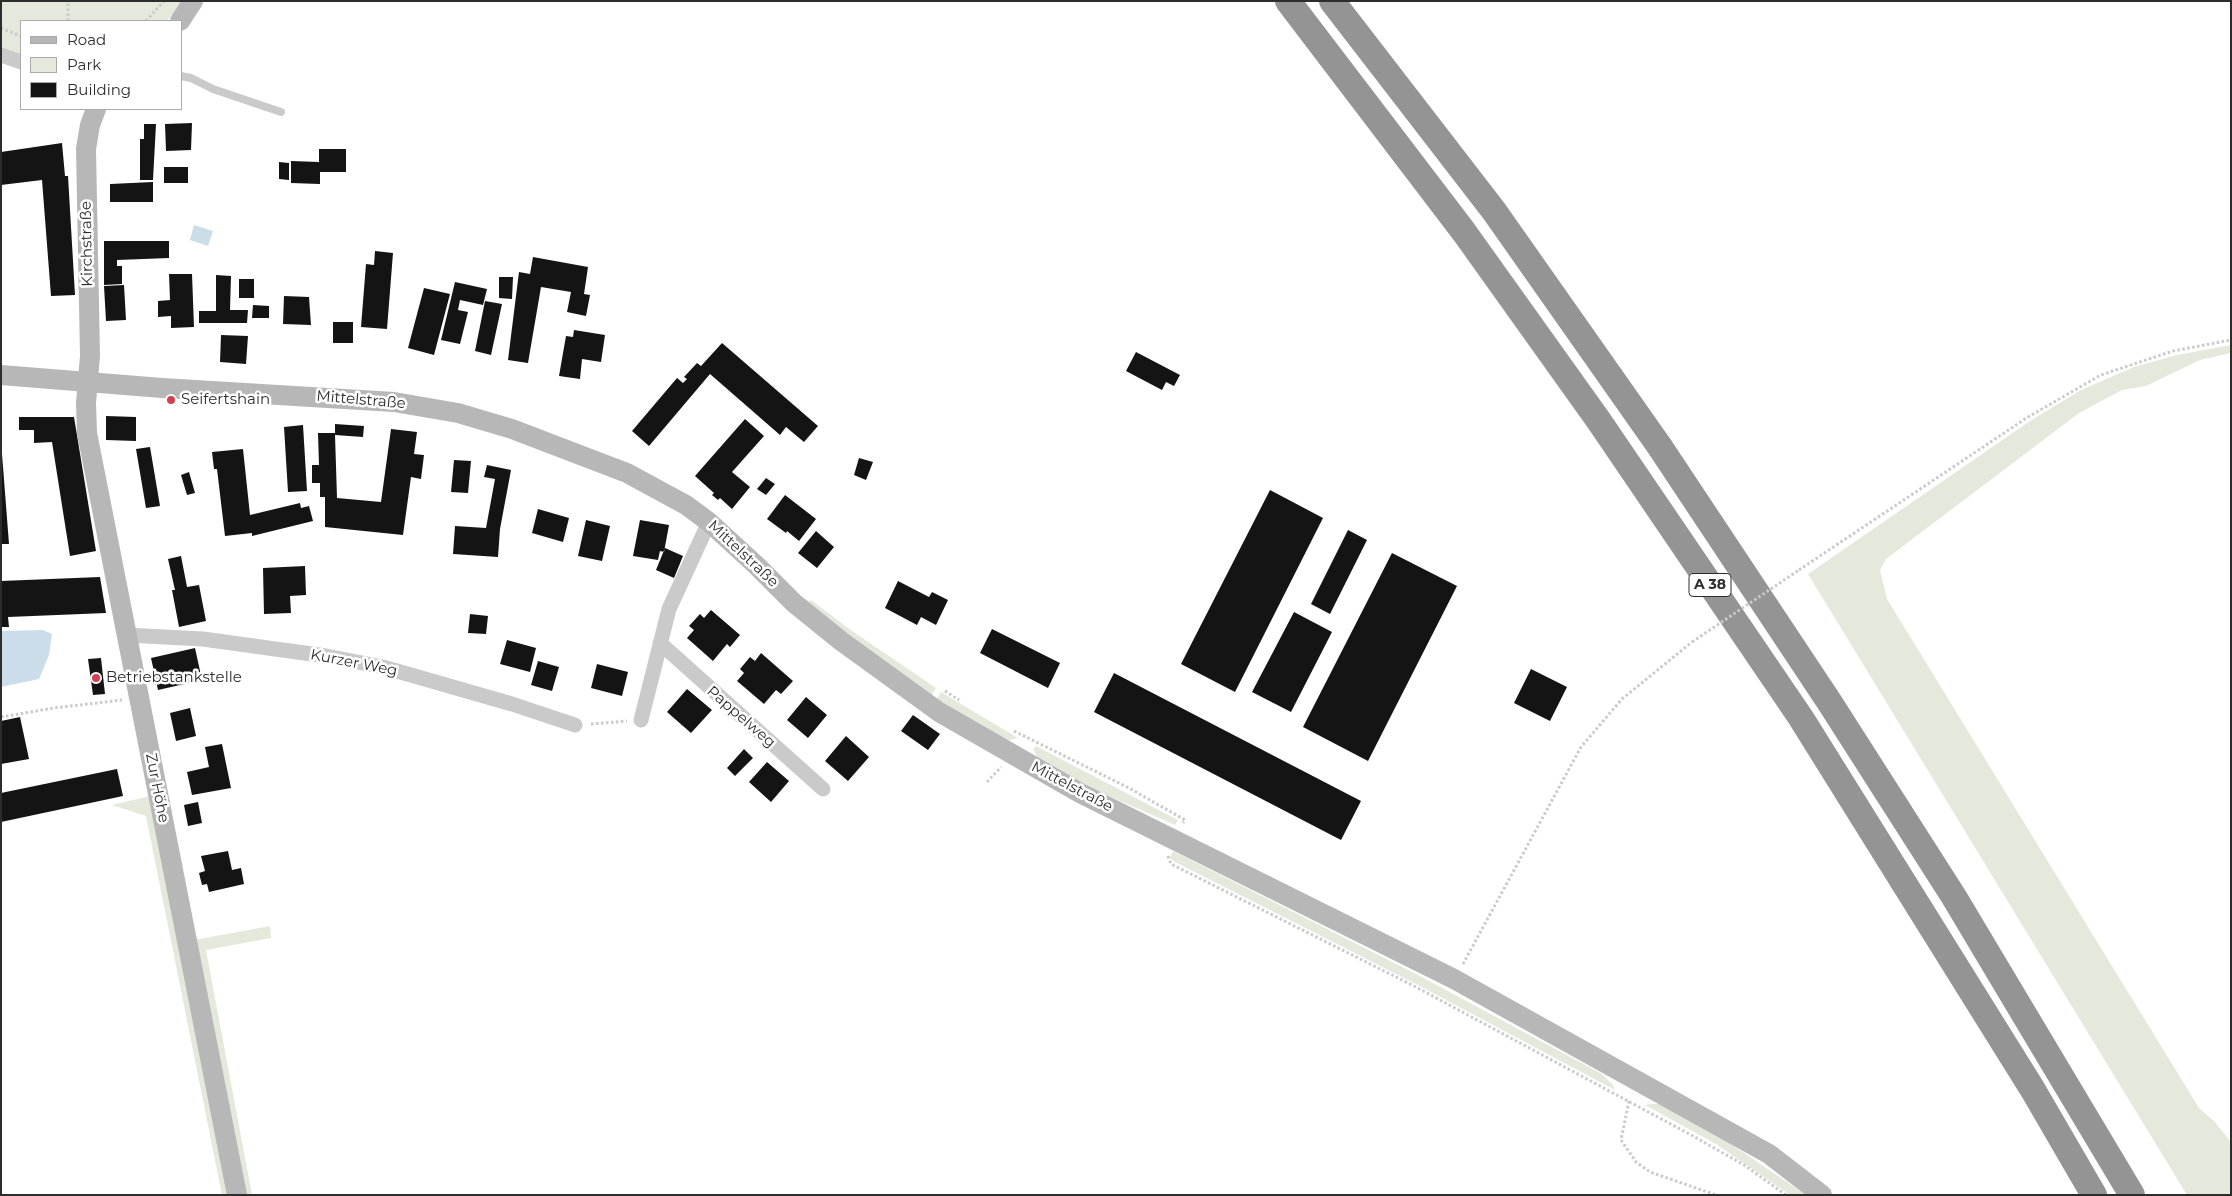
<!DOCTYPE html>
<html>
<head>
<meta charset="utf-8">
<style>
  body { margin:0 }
  #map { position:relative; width:2232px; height:1196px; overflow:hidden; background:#fff; font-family:Montserrat,sans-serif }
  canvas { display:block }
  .frame { position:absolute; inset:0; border:2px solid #2d2d2d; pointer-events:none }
  .legend { position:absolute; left:20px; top:20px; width:162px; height:90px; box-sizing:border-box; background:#fff; border:1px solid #ababab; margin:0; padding:6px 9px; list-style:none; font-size:15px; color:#2d2d2d }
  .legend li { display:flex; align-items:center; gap:10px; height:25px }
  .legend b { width:25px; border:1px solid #ababab }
</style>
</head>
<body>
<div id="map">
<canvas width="2232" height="1196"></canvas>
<div class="frame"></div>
<ul class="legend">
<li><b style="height:6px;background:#b7b7b7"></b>Road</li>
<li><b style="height:14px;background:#e4e9dc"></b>Park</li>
<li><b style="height:14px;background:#141414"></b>Building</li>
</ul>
</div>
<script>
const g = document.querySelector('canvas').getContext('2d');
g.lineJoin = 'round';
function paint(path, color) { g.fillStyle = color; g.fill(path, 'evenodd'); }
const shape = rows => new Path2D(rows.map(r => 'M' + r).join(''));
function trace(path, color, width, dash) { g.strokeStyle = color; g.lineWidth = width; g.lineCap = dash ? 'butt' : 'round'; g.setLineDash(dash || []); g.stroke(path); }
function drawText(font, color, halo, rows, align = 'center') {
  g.font = font + ' Montserrat,sans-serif'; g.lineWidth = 5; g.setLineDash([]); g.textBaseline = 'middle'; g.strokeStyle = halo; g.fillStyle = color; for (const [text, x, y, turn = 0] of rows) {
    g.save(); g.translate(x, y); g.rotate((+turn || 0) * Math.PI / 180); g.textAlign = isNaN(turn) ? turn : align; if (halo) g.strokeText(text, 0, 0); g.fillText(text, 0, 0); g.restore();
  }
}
const green = shape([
  [1,1,182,1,167,21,21,21,21,62,1,55],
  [2231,345,2231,353,2200,360,2146,386,2122,390,2079,413,1886,559,1880,570,1887,599,2199,1108,2215,1122,2231,1142,2231,1195,2187,1195,1808,574,2030,421,2081,390,2134,367,2177,355],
  [811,600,852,631,936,688,931,696,850,639,808,602],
  [941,692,1018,738,1005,741,937,699],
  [1036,746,1178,820,1175,825,1091,788,1039,760,1033,749],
  [150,796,230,1195,222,1195,146,816,112,805],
  [1173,851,1418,975,1602,1074,1613,1085,1615,1090,1416,984,1175,862,1170,858],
  [270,926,271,938,206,950,252,1195,246,1195,194,940],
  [1652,1104,1661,1104,1722,1138,1806,1195,1790,1195,1716,1144,1645,1105]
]);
const water = shape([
  [194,225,213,231,208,246,190,240],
  [43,630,52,634,49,655,39,679,1,687,1,631]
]);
const building = shape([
  [192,123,191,150,166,151,165,124],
  [144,124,156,124,153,180,140,180,140,139,144,139],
  [62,143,65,176,68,176,75,295,51,296,42,180,1,185,1,152],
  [319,149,346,149,346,172,320,172,320,184,291,183,291,161,319,162],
  [279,162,289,163,289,180,279,179],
  [164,167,188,167,188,183,164,183],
  [153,182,153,202,110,202,110,184],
  [104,241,169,241,169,258,117,260,117,266,122,266,122,284,104,285],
  [375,251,393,253,387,329,361,327,366,264,374,265],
  [533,257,588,267,584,294,590,295,586,316,567,312,571,292,541,287,528,363,508,360,519,272,530,274],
  [169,274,192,274,194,327,171,328,171,316,158,317,158,301,170,300],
  [216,275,231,276,230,310,248,310,247,323,199,323,199,311,216,311],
  [499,277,513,277,512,299,499,298],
  [239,279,254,279,254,298,239,298],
  [455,282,487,289,483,305,460,300,458,310,468,312,460,344,441,340],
  [124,285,126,320,106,321,104,286],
  [424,288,450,294,434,355,408,348],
  [284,296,309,297,311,325,283,324],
  [485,301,502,304,491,355,475,351],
  [253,305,269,306,269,318,252,318],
  [333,322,353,322,353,343,333,343],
  [574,330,605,335,601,362,582,359,580,379,559,376,566,336,573,337],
  [221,335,248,336,246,364,220,362],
  [722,343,818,426,804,442,786,427,780,435,710,374,649,446,632,431,677,378,683,383,687,379,684,377,697,363,701,366],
  [1136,352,1180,375,1174,386,1166,382,1162,390,1126,371],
  [106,416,136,417,136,441,106,440],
  [19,417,74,417,96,551,70,556,52,442,34,443,34,430,19,430],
  [745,419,764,436,732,472,750,487,732,509,720,498,718,500,712,495,714,493,695,476],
  [335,424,364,426,363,437,335,435,337,498,381,502,391,429,417,432,414,454,424,455,421,479,411,477,403,535,325,527,325,497,320,497,320,483,312,483,312,465,319,465,318,433,335,433],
  [303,425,307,491,288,492,284,427],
  [1,441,9,544,1,544],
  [150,447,160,506,146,508,136,449],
  [243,449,250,515,300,503,301,508,309,506,313,521,252,536,252,533,225,536,217,469,214,469,212,452],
  [859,458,873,462,866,480,854,475],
  [454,460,471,461,468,493,451,492],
  [487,465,511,470,500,529,498,557,453,554,455,526,486,528,495,479,484,477],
  [189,472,195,493,187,495,181,475],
  [766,478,775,484,766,495,757,489],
  [1270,490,1323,518,1235,692,1181,664],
  [785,495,816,519,799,541,787,531,786,533,767,519],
  [538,509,569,518,563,542,532,533],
  [586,520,610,526,602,561,578,556],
  [640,520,669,525,664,552,660,551,658,560,633,556],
  [1348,530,1367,540,1330,614,1311,604],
  [816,531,834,547,817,568,798,553],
  [665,548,683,556,674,578,656,570],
  [1392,553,1457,586,1368,761,1303,727],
  [181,556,187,587,199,585,206,621,179,627,172,590,175,590,168,559],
  [305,566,306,595,290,596,291,613,264,614,263,568],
  [100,577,106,613,8,617,9,627,1,627,1,581],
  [898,581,929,597,932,592,948,600,936,625,921,617,917,625,885,608],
  [711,610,740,635,730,647,727,644,713,661,687,638,694,630,689,626,700,614,704,618],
  [1294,612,1332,632,1291,712,1252,692],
  [470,614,488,616,486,634,468,633],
  [992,629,1060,663,1048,688,980,653],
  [507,640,536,648,530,672,500,664],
  [195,648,202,680,158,690,151,658],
  [761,653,793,681,781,694,776,690,764,704,737,681,744,673,740,669,750,657,755,661],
  [101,658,105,694,93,695,88,659],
  [538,661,559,667,552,691,531,685],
  [597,664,628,672,622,696,591,688],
  [1531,669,1567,687,1550,721,1514,703],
  [1114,673,1361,801,1341,840,1094,712],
  [687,689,712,710,691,733,667,712],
  [806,697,827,715,808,738,787,720],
  [190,708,196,736,176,741,170,713],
  [913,715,940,734,928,750,901,731],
  [20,717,29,759,1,764,1,721],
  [846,736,869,757,848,781,825,761],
  [222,744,231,788,192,795,187,772,209,767,205,747],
  [744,749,753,758,735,776,727,768],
  [767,762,789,781,771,802,749,782],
  [117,769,123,796,1,822,1,793],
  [198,802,202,823,188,826,184,805],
  [228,851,232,870,241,868,244,884,209,892,207,884,202,885,199,873,205,871,201,856]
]);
const path = shape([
  [68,21,68,1],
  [146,21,164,1],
  [1,28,21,36],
  [1799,570,2028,417,2101,375,2173,351,2231,340],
  [945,691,959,700],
  [1,717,54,708,122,700],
  [591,724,627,721],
  [1014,731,1129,788,1185,820,1183,823],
  [987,782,1001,767],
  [1168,856,1171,864,1414,986,1693,1136,1744,1165,1786,1195],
  [1463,964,1581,747,1622,699,1692,642],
  [1629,1101,1621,1140,1636,1162,1650,1172,1716,1195]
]);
const lane = shape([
  [181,76,191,78,213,89,281,112]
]);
const street = shape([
  [1,55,21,62],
  [126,635,203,639,326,656,383,667,512,704,575,725],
  [660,643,823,789],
  [641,720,669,609,709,522]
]);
const secondary = shape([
  [180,21,193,1],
  [96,109,90,125,86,149,90,356,86,403,87,433,237,1195],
  [1,375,162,388,394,402,458,413,512,429,627,473,686,505,709,522,757,566,794,603,841,641,939,712,1080,793,1454,979,1769,1154,1822,1195]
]);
const highway = shape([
  [1288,1,1464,232,1599,421,1801,718,2033,1090,2094,1195],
  [1332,1,1494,211,1660,447,1830,703,1954,897,2132,1195]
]);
const pathBridge = shape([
  [1692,642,1799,570]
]);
const markers = [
  [171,400,5,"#d44050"],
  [96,678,5,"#d44050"]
];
const shields = [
  [1710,585,42]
];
const shieldNames = [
  ["A 38",1710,585]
];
const streetNames = [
  ["Kirchstraße",87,244,-91],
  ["Mittelstraße",361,400,5],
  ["Mittelstraße",743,554,43],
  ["Kurzer Weg",354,663,11],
  ["Pappelweg",741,717,41],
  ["Mittelstraße",1072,787,28],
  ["Zur Höhe",157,788,79]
];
const poiNames = [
  ["Seifertshain",181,400],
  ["Betriebstankstelle",106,678]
];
paint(green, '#e4e9dc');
paint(water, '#cadde8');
paint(building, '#141414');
trace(path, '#cacaca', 3, [2.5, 2.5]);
trace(lane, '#cacaca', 8);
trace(street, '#cacaca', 15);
trace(secondary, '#b7b7b7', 20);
trace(highway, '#949494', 26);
trace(pathBridge, '#cacaca', 3, [2.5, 2.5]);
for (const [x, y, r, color] of markers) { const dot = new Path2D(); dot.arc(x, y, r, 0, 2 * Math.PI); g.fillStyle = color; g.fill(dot); trace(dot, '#fff', 2); }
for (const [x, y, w] of shields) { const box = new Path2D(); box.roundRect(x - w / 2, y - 11.5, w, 23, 4); g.fillStyle = '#fff'; g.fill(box); trace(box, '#2d2d2d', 1); }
drawText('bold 14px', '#2d2d2d', null, shieldNames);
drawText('15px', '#2d2d2d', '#fff', streetNames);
drawText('15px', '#2d2d2d', '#fff', poiNames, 'left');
</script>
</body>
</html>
